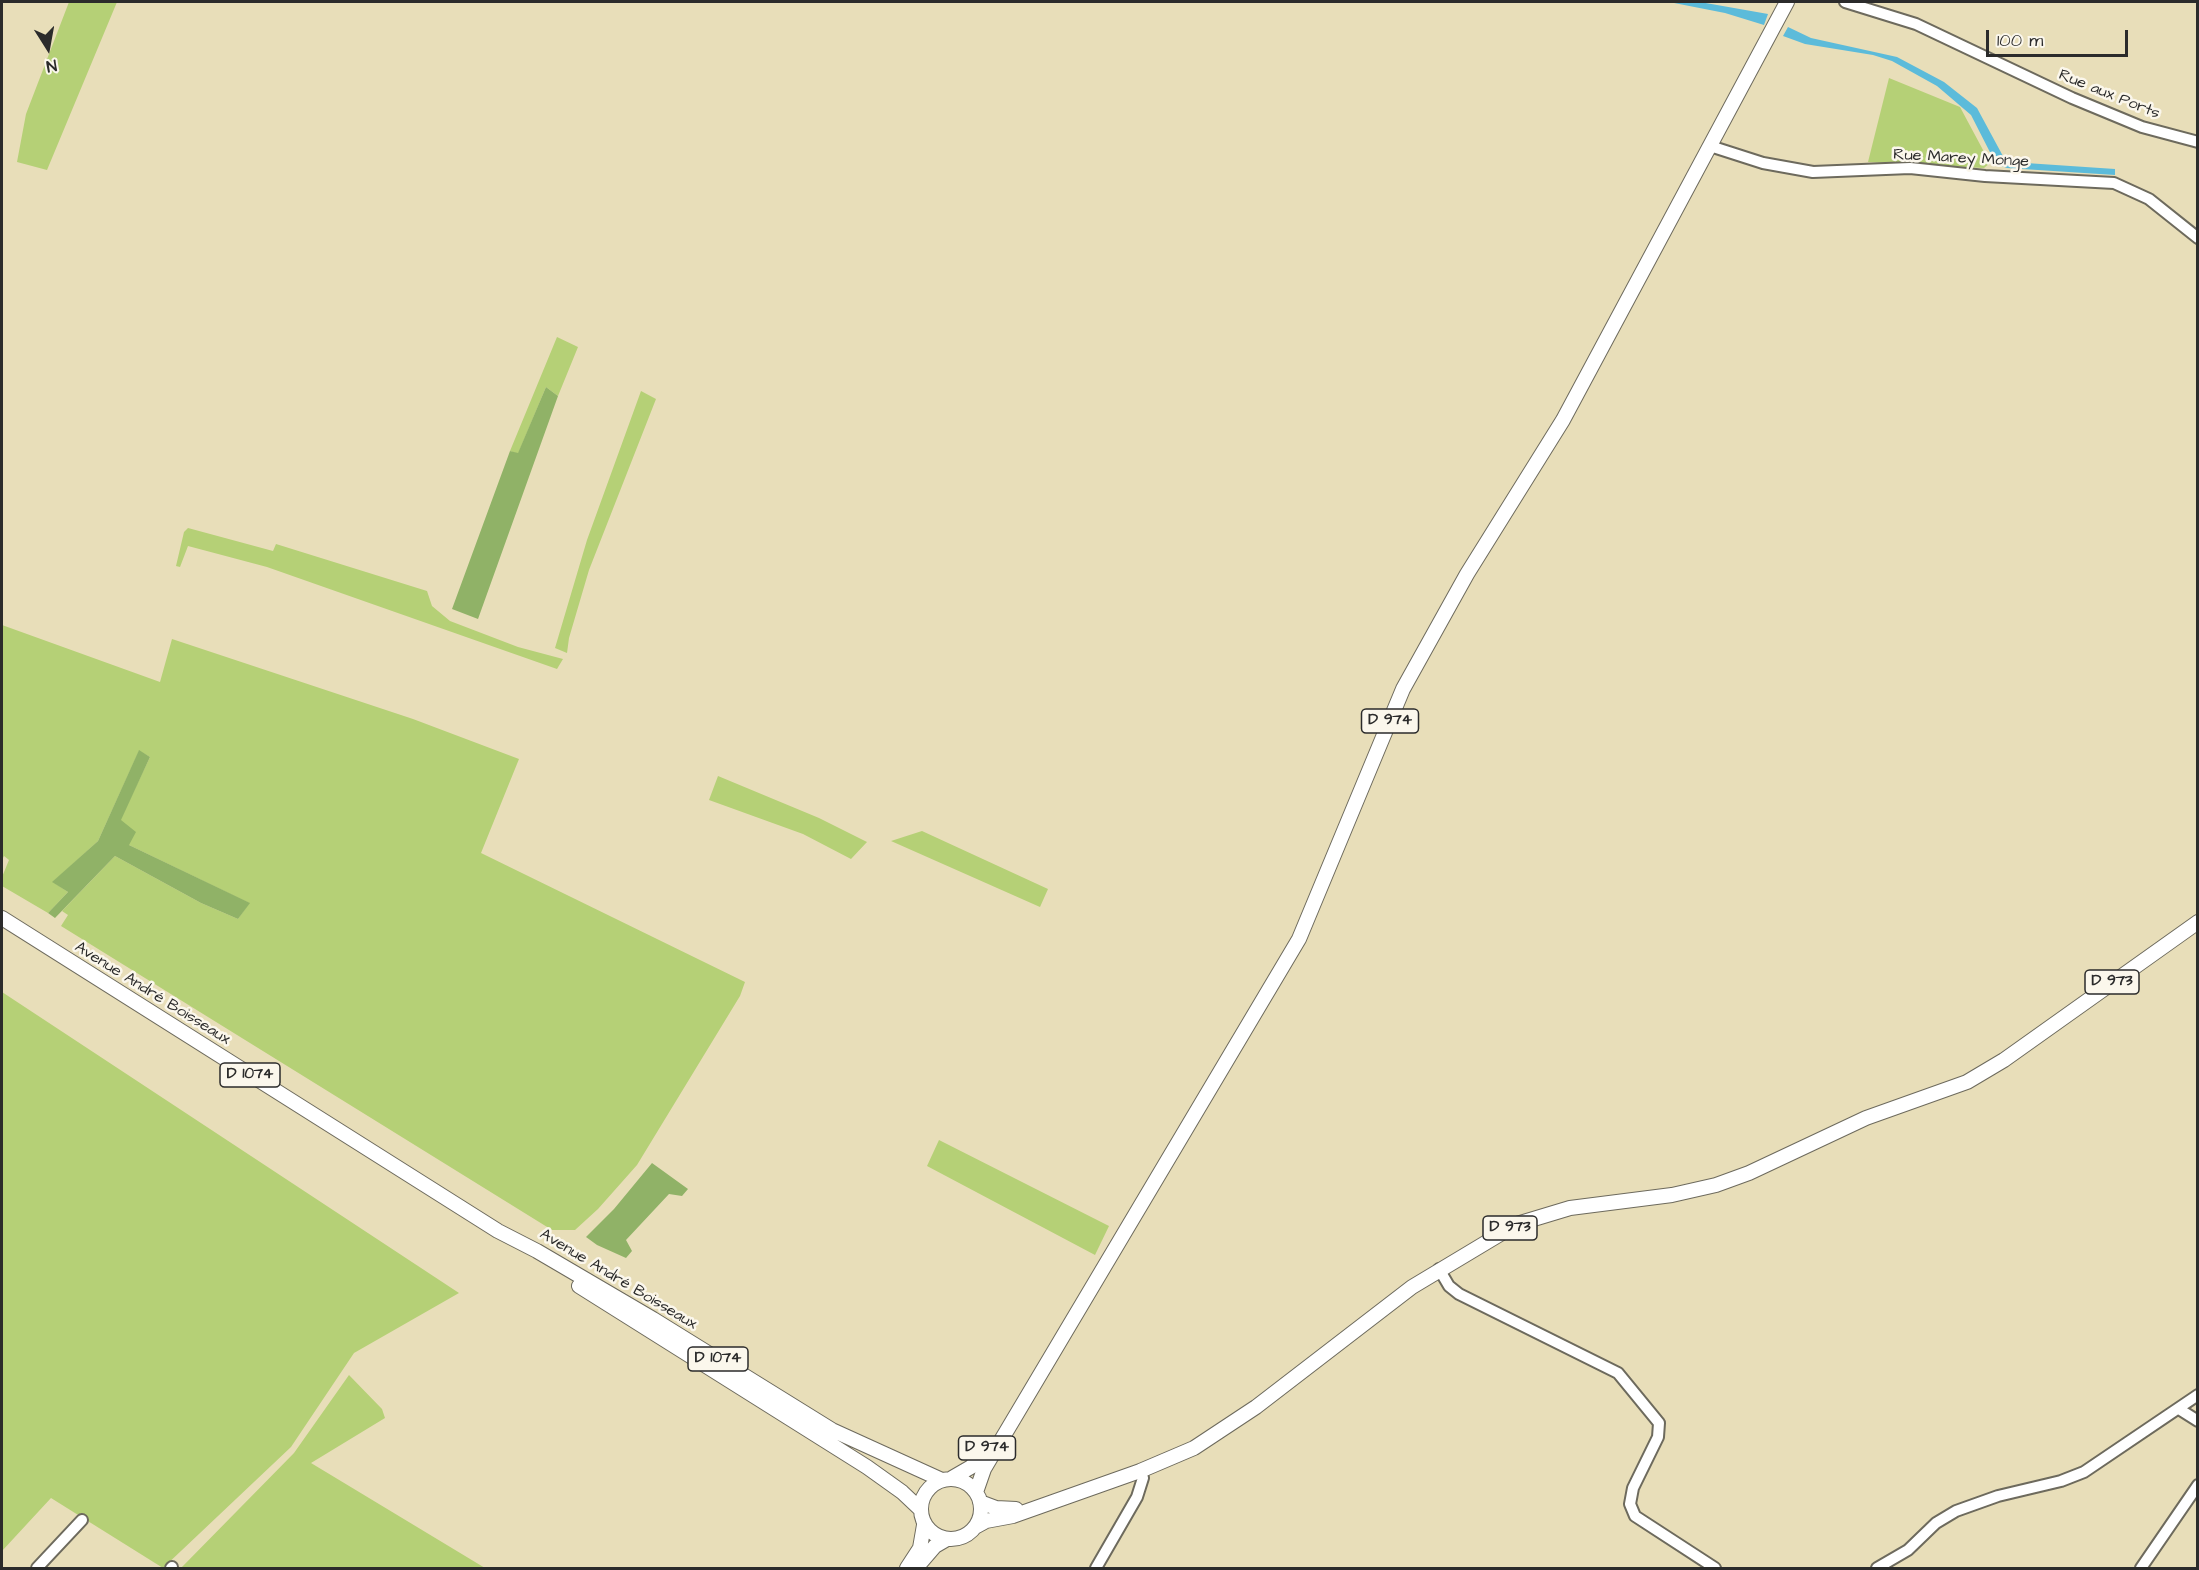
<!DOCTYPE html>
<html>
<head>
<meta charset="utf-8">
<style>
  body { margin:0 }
  #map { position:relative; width:2199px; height:1570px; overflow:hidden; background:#e8deb9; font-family:"Architects Daughter",sans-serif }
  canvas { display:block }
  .frame { position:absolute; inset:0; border:3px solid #2b2b2b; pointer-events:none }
  .north { position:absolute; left:18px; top:18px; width:60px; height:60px; -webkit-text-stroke:4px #fbf7ec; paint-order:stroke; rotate:169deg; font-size:16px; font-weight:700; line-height:24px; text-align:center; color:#2b2b2b }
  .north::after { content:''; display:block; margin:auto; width:21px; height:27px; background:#2b2b2b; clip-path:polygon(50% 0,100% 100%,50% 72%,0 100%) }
  .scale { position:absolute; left:1986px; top:30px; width:142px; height:27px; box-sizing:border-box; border:3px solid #2b2b2b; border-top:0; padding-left:8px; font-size:18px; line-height:21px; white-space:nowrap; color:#2b2b2b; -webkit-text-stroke:4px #fbf7ec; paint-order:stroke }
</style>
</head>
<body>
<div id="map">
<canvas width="2199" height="1570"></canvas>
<div class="frame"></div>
<div class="north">N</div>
<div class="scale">100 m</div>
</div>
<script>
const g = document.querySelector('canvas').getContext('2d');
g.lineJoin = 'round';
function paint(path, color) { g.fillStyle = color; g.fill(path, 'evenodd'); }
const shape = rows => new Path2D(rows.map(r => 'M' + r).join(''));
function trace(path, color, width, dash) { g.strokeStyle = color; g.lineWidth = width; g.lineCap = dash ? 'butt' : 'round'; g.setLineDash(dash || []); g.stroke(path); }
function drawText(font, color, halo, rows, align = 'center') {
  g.font = font + ' "Architects Daughter",sans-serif'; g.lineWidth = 5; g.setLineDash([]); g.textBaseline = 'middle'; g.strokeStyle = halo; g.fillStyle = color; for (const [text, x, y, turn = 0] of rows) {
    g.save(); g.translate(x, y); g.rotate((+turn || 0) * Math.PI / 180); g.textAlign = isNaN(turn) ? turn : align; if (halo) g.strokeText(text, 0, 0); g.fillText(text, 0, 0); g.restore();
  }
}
const green = shape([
  [69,2,117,2,47,170,17,162,26,114],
  [1889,78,1960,107,1990,163,1984,168,1868,162],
  [557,337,578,347,558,396,546,387,518,454,510,451],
  [641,391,656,399,589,570,569,638,567,653,555,648,587,540],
  [188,528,273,551,276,544,427,591,432,606,450,621,518,647,563,659,557,669,267,567,188,546,180,567,176,566,184,532],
  [2,625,160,682,172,639,413,719,519,759,481,853,745,982,740,996,637,1165,598,1209,575,1230,552,1230,61,926,68,915,62,911,115,856,201,903,238,919,249,903,129,845,120,820,150,757,139,751,98,841,53,882,68,892,48,913,2,886,2,877,9,860,4,856,2,860],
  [718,776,819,818,867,842,851,859,803,834,709,800],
  [922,831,1048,889,1040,907,891,841],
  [2,992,459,1293,354,1353,291,1447,163,1568,51,1498,2,1551],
  [939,1140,1109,1226,1095,1255,927,1166],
  [349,1375,382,1409,385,1418,311,1463,485,1568,181,1568,294,1453]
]);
const forest = shape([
  [546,387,558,396,478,619,452,609,510,451,518,453],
  [139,750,150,757,121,820,136,832,129,845,250,903,238,919,201,903,115,856,55,918,48,913,68,892,52,882,98,841],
  [652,1163,688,1189,682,1196,669,1194,626,1240,632,1251,626,1258,597,1245,586,1237,614,1209]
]);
const water = shape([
  [1669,2,1700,2,1768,14,1764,25,1725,13],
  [1788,27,1811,38,1897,57,1944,82,1977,108,2004,158,2011,162,2115,169,2115,175,2007,168,1996,164,1971,115,1937,86,1892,61,1873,55,1805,44,1783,36]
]);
const minor = shape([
  [1845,2,1916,24,2072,98,2142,127,2198,142],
  [1710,146,1763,163,1813,172,1910,168,1985,176,2114,183,2149,199,2198,238],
  [1439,1269,1449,1286,1459,1294,1618,1373,1659,1423,1658,1437,1633,1488,1630,1504,1635,1516,1715,1568],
  [2179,1409,2198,1421],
  [37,1568,82,1520],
  [171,1568,172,1567],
  [1096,1568,1137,1497,1143,1478,1140,1471],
  [1877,1568,1908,1550,1936,1523,1956,1511,1998,1496,2061,1481,2084,1472,2198,1395],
  [2141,1568,2198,1485]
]);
const major = shape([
  [2,918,498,1231,537,1251,653,1319,832,1430,942,1480],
  [579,1286,867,1467,902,1492,920,1509],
  [952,1478,971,1467,991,1444],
  '921 1509a30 30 0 1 1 60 0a30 30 0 1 1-60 0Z',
  [976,1492,984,1469,1299,939,1403,689,1467,574,1563,420,1787,2],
  [980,1502,996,1508,1016,1509],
  [975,1527,986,1521,1013,1516,1140,1471,1194,1448,1256,1407,1412,1287,1517,1224,1570,1208,1672,1195,1716,1185,1749,1173,1866,1118,1967,1082,2004,1060,2198,922],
  [907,1568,920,1548,924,1525],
  [916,1568,935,1546,947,1539]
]);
const shields = [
  [1390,721,57],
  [2112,982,54],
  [250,1075,60],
  [1510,1228,54],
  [718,1359,60],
  [987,1448,57]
];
const shieldNames = [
  ["D 974",1390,721],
  ["D 973",2112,982],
  ["D 1074",250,1075],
  ["D 973",1510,1228],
  ["D 1074",718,1359],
  ["D 974",987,1448]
];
const streetNames = [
  ["Rue aux Ports",2109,95,22],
  ["Rue Marey Monge",1961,159,3],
  ["Avenue André Boisseaux",152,994,32],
  ["Avenue André Boisseaux",618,1280,31]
];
paint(green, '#b5d076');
paint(forest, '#90b267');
paint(water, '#5cbbda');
trace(minor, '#6d6a5d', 14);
trace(major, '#6d6a5d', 16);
trace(minor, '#fff', 10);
trace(major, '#fff', 14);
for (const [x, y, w] of shields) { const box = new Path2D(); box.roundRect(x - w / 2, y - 12, w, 24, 4.5); g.fillStyle = '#fbf7ec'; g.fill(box); trace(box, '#2b2b2b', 1.5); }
drawText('bold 15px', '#2b2b2b', null, shieldNames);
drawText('16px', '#2b2b2b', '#fbf7ec', streetNames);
</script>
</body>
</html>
